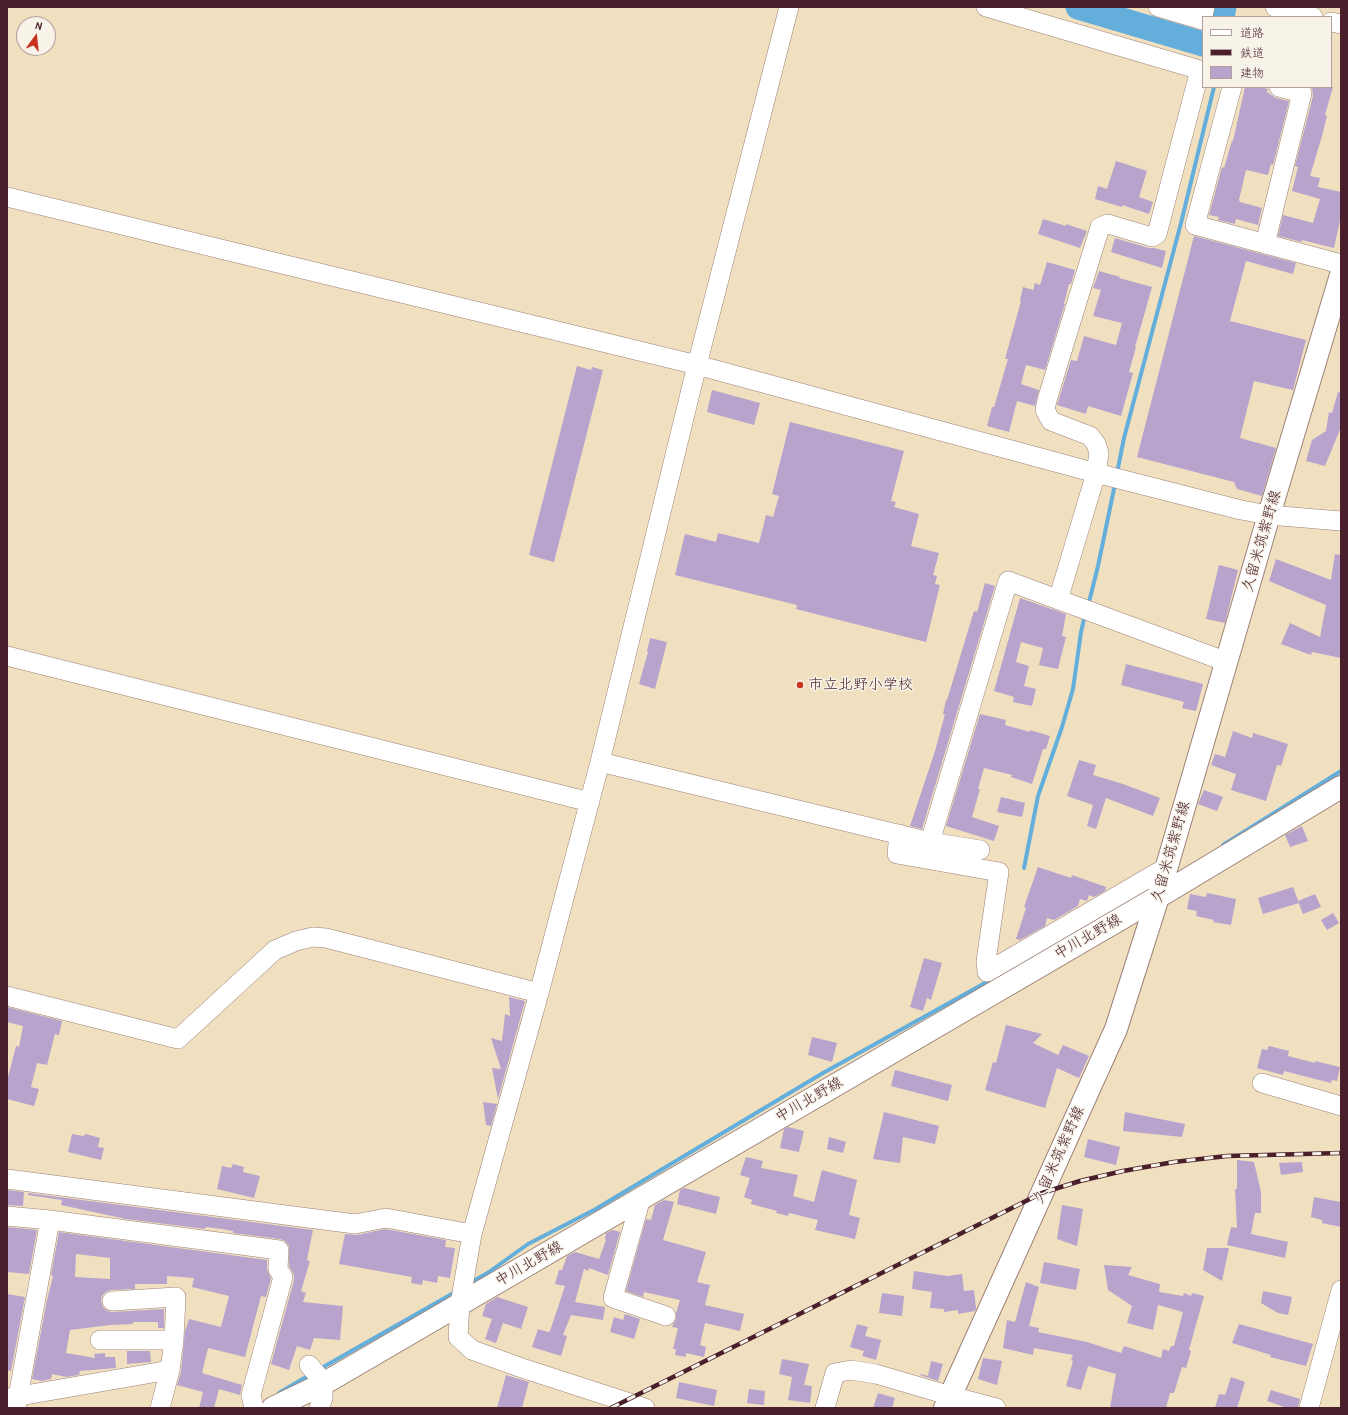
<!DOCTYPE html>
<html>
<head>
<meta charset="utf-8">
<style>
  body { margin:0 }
  #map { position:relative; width:1348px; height:1415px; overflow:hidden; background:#f0e0c0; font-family:"Patrick Hand","Klee One",sans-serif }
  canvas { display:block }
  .frame { position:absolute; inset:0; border:8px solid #4a1f2b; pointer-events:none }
  .legend { position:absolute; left:1202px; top:16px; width:130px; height:72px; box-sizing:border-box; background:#f7f3e8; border:1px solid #b29e9c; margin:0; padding:5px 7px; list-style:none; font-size:12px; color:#4a1f2b }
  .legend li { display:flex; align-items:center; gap:8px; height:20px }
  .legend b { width:20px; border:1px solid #b29e9c }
  .north { position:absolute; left:16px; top:16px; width:40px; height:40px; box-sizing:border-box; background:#f7f3e8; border:1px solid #b29e9c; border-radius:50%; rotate:15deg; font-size:11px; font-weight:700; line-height:16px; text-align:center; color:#4a1f2b }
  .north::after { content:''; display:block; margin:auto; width:14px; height:18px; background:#c8321e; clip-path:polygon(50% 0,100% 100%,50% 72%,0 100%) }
</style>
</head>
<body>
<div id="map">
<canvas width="1348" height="1415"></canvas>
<div class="frame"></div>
<ul class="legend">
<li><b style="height:5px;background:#fff"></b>道路</li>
<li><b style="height:5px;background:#4a1f2b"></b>鉄道</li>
<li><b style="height:11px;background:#b7a3cc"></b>建物</li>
</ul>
<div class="north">N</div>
</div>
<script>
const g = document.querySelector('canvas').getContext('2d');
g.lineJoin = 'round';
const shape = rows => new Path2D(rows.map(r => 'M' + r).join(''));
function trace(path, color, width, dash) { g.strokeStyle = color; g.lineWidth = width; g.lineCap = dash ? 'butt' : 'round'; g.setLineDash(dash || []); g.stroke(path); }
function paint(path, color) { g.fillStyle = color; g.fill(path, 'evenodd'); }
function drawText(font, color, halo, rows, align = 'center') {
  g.font = font + ' "Patrick Hand","Klee One",sans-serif'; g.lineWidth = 3; g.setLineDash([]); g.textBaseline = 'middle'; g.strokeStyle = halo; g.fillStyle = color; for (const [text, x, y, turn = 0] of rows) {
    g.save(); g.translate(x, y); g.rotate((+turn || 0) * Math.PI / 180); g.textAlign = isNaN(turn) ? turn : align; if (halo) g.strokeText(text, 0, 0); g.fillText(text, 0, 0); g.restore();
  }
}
const stream = shape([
  [1117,473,1124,438,1181,223,1214,87],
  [1088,606,1098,566,1115,484],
  [1223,845,1341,771],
  [1024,868,1038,796,1062,727,1073,689,1081,632,1085,615],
  [1005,972,1047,949],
  [470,1283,489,1272,528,1244,594,1210,823,1073,994,978],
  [318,1370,457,1291],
  [279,1393,311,1374]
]);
const river = shape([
  [1078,7,1203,44],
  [1222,17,1224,7]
]);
const building = shape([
  [1245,87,1259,87,1268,89,1267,92,1276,98,1289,101,1273,165,1271,164,1268,175,1246,170,1239,200,1240,202,1262,208,1258,225,1236,219,1235,224,1218,220,1219,217,1209,215,1222,167,1224,168,1232,141,1233,141],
  [1312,87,1333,87,1325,115,1327,116,1322,136,1310,176,1320,178,1318,187,1341,192,1341,216,1334,248,1302,240,1302,242,1278,236,1283,215,1313,223,1320,199,1292,191,1298,167,1295,166,1313,96],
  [1116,161,1147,171,1139,197,1153,202,1149,214,1122,205,1122,207,1095,199,1098,186,1107,189],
  [1043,219,1066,226,1066,224,1087,231,1080,248,1038,234],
  [1194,236,1296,263,1293,274,1246,261,1230,321,1306,340,1293,390,1254,381,1240,438,1276,448,1262,496,1237,489,1234,482,1137,457],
  [1115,238,1149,248,1154,248,1166,251,1162,268,1111,252],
  [1047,262,1075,270,1071,284,1069,284,1064,304,1065,304,1045,370,1026,365,1021,384,1039,390,1035,406,1017,401,1009,432,987,426,992,407,994,407,1008,359,1005,359,1021,301,1020,301,1023,287,1033,290,1035,283,1040,285],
  [1099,271,1120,277,1119,278,1152,287,1135,347,1136,347,1129,372,1133,373,1121,416,1088,406,1086,414,1057,405,1071,360,1077,361,1084,336,1116,345,1122,323,1093,316,1101,290,1093,288],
  [577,366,591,370,592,367,603,370,554,562,529,555],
  [712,390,760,403,754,425,707,412],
  [1338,392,1341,393,1341,427,1325,466,1306,461,1312,440,1326,431,1329,412,1332,413],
  [790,422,904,451,891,501,896,502,894,507,919,514,911,546,939,553,933,575,937,576,935,584,940,585,926,642,796,609,797,605,675,575,685,534,716,542,718,533,759,543,766,515,773,517,779,496,772,494],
  [1335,554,1341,555,1341,658,1312,652,1311,655,1281,644,1290,623,1320,637,1326,605,1269,581,1276,559,1331,580],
  [1219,565,1238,570,1225,623,1206,619],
  [985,583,995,586,922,829,910,826,935,751,945,714,943,714,946,700,947,700,974,611,977,612],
  [1020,598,1066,614,1062,636,1066,637,1058,669,1039,665,1043,648,1021,642,1016,662,1029,666,1024,686,1036,689,1032,706,1013,702,1014,697,994,691],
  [650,638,667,642,655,689,639,684,648,652,647,651],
  [1126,664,1203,684,1196,711,1182,708,1184,702,1121,685],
  [980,714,1006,720,1005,725,1030,732,1030,730,1050,736,1046,749,1043,749,1032,784,1011,777,1012,775,984,768,978,789,980,789,972,817,999,826,994,841,946,826],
  [1233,731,1252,738,1253,733,1288,744,1281,766,1277,765,1266,801,1231,790,1236,774,1211,765,1215,754,1225,757],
  [1079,760,1096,765,1093,775,1123,784,1160,798,1153,816,1106,798,1096,829,1087,826,1093,805,1067,796],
  [1204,790,1223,797,1217,811,1198,804],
  [1001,797,1025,803,1022,817,997,812],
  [1302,826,1308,841,1290,847,1285,835],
  [1038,867,1071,878,1072,875,1106,887,1105,891,1094,897,1089,895,1087,901,1080,899,1078,906,1054,920,1047,918,1045,926,1020,940,1016,939,1026,908,1024,907],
  [1293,887,1299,903,1263,914,1258,898],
  [1207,893,1236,899,1231,925,1213,922,1214,920,1196,916,1197,911,1187,909,1190,894,1206,897],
  [1315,894,1321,907,1303,914,1298,901],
  [1333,913,1339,923,1327,930,1321,920],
  [924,958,942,963,931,1000,927,998,923,1011,910,1007],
  [509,997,525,1001,498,1099,492,1068,501,1069,491,1038,502,1041,505,1014,510,1016],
  [7,1007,62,1021,59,1035,55,1034,47,1065,37,1063,31,1087,39,1089,34,1106,7,1099,7,1081,16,1046,19,1047,23,1026,7,1022],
  [1006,1025,1042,1034,1033,1043,1058,1055,1063,1045,1089,1056,1079,1078,1057,1068,1045,1108,985,1090,993,1062,996,1063],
  [812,1037,837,1043,832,1062,808,1055],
  [1269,1046,1289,1051,1288,1056,1315,1063,1315,1061,1340,1067,1337,1081,1332,1080,1331,1083,1284,1071,1283,1075,1257,1068,1262,1049,1267,1050],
  [895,1070,952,1085,948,1101,891,1086],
  [483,1102,497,1104,491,1126,486,1125],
  [884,1112,939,1126,935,1144,903,1137,900,1163,873,1159],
  [1125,1112,1185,1124,1182,1137,1123,1131],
  [788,1127,804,1131,799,1152,780,1148,784,1129],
  [72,1134,83,1136,86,1134,100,1138,98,1147,104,1148,101,1160,68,1152],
  [829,1137,846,1142,843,1153,827,1149],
  [1088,1139,1120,1147,1116,1165,1084,1157],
  [746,1157,763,1161,761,1168,798,1175,793,1196,814,1202,822,1170,857,1180,849,1215,860,1218,855,1239,815,1230,818,1220,789,1213,788,1216,776,1213,777,1211,751,1204,752,1200,744,1197,750,1178,740,1175],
  [1237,1160,1254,1162,1261,1192,1261,1213,1255,1213,1251,1234,1288,1242,1285,1258,1227,1245,1231,1227,1237,1228,1235,1189,1237,1189],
  [1302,1162,1303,1172,1281,1175,1279,1163],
  [233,1164,244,1167,243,1172,260,1176,254,1198,217,1189,222,1166,231,1168],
  [684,1188,720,1197,716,1214,677,1204,680,1190],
  [7,1190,24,1192,23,1206,7,1205],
  [28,1193,313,1230,307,1260,310,1261,301,1291,306,1293,303,1302,343,1306,340,1340,314,1338,310,1350,297,1346,289,1370,271,1364,294,1280,294,1275,289,1266,289,1246,285,1241,280,1239,233,1233,233,1231,222,1229,206,1227,205,1229,126,1219,61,1205,62,1200,28,1195],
  [1314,1197,1341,1202,1341,1227,1322,1223,1322,1220,1311,1217],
  [664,1200,674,1202,663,1240,706,1252,697,1282,710,1285,705,1305,744,1314,740,1331,705,1323,700,1345,706,1347,704,1357,686,1353,686,1357,675,1355,676,1349,673,1349,678,1328,672,1327,676,1319,676,1313,680,1300,644,1292,643,1297,626,1291,646,1219,651,1220,655,1205],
  [1062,1205,1083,1209,1077,1246,1057,1239],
  [7,1227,37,1230,29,1274,7,1272],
  [385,1229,446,1240,445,1247,455,1248,450,1278,438,1276,437,1283,423,1280,422,1285,411,1283,412,1277,339,1264,345,1234,357,1235],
  [613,1230,620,1232,608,1275,589,1268,588,1271,584,1269,575,1302,605,1307,603,1320,571,1315,563,1335,567,1336,561,1356,532,1347,538,1329,548,1332,550,1331,565,1286,555,1284,559,1270,562,1270,567,1256,575,1252,599,1259,606,1240,605,1239,606,1233],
  [59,1232,267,1260,267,1269,271,1279,266,1297,261,1296,245,1357,208,1348,202,1373,242,1385,240,1395,219,1389,214,1408,199,1408,203,1392,177,1385,181,1372,185,1331,189,1319,221,1327,229,1296,192,1287,194,1278,167,1276,167,1284,135,1284,135,1289,111,1290,106,1292,102,1296,101,1301,103,1307,107,1311,112,1312,164,1309,164,1328,158,1328,158,1322,133,1322,133,1324,110,1325,70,1330,66,1353,95,1358,94,1354,105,1353,105,1357,115,1357,116,1368,80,1371,79,1375,66,1377,52,1374,51,1379,42,1381,32,1379,47,1300,53,1276,51,1275],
  [76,1254,110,1258,110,1279,75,1277],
  [1207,1248,1229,1248,1222,1281,1203,1270],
  [1044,1262,1080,1269,1076,1290,1040,1283],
  [1104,1265,1132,1267,1128,1275,1160,1284,1159,1292,1183,1296,1184,1293,1191,1296,1192,1293,1204,1296,1189,1350,1191,1351,1186,1368,1182,1367,1174,1393,1170,1393,1166,1408,1110,1408,1116,1374,1088,1366,1081,1390,1066,1386,1073,1361,1071,1360,1073,1355,1034,1348,1033,1355,1003,1348,1007,1320,1015,1322,1026,1282,1039,1287,1029,1326,1039,1328,1038,1332,1087,1342,1121,1353,1124,1346,1161,1358,1163,1349,1169,1351,1171,1346,1174,1346,1183,1312,1158,1305,1153,1330,1127,1323,1132,1306,1108,1290],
  [914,1271,947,1276,962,1274,964,1291,974,1290,976,1309,975,1311,958,1314,958,1310,944,1312,944,1309,930,1308,932,1292,912,1289],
  [1263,1291,1292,1297,1288,1315,1278,1313,1261,1303],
  [882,1293,904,1296,902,1316,879,1313],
  [7,1294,25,1297,11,1371,7,1370],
  [497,1297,528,1307,521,1329,503,1323,496,1343,485,1339,492,1319,482,1316,486,1304],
  [625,1314,640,1319,634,1339,610,1332,614,1317,623,1320],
  [857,1324,868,1327,865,1336,881,1340,876,1360,862,1356,864,1351,850,1347],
  [1239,1324,1313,1344,1306,1366,1270,1357,1271,1355,1232,1343],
  [127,1351,150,1351,151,1362,127,1364],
  [983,1358,1002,1361,997,1385,978,1379],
  [782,1359,809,1364,804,1385,812,1386,810,1403,788,1400,792,1377,779,1374],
  [931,1361,943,1364,938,1381,920,1375,921,1374,928,1376],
  [506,1375,529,1382,522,1408,497,1408],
  [1231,1377,1245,1382,1237,1408,1215,1408,1219,1394,1225,1395],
  [679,1382,717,1390,714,1406,676,1398],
  [749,1389,765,1391,764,1405,747,1403],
  [1271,1390,1300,1399,1298,1408,1287,1408,1267,1401],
  [878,1393,895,1398,892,1408,873,1408]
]);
const minor = shape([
  [986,7,1200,70,1157,234,1152,237,1108,224,1100,227,1047,400,1045,410,1051,421,1090,436,1096,444,1099,453,1096,473,1058,600],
  [1158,7,1202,20,1205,7],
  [1275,7,1313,17],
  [1331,22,1341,24],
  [1232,87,1195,225,1341,264],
  [7,197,697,365,1096,473,1241,510,1269,515,1341,521],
  [1265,244,1302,93,1279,87],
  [7,656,590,802],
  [600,762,930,842,980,850],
  [899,834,897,854,999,872,986,961,987,972,1167,867],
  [930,842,1008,581,1227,662],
  [7,996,178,1039,275,950,296,941,313,937,326,938,539,993],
  [1262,1083,1341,1106],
  [7,1179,355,1224,386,1218,472,1234],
  [641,1198,613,1298,666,1316],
  [7,1216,50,1220,279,1250,278,1269,283,1277,251,1395,254,1408],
  [112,1301,176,1297,174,1340,170,1370,160,1408],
  [100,1340,174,1340],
  [309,1365,320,1378,323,1384,323,1398,319,1408],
  [8,1398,170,1370],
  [16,1408,50,1220],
  [645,1408,522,1368,472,1350,458,1337,460,1304,472,1234,539,993,600,762,697,365,789,7],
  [825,1408,835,1373,851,1370,876,1374,951,1396,996,1408],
  [1309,1408,1341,1290]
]);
const major = shape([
  [273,1408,323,1384,1158,897,1341,787],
  [945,1408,1116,1029,1158,897,1269,515,1341,275]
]);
const rail = shape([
  [611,1408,1042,1193,1080,1181,1123,1171,1174,1162,1227,1156,1341,1153]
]);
const markers = [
  [800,685,4,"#c8321e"]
];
const streetNames = [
  ["久留米筑紫野線",1262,541,-74],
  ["久留米筑紫野線",1171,852,-74],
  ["中川北野線",1088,937,-30],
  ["中川北野線",809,1100,-30],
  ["久留米筑紫野線",1059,1155,-66],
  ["中川北野線",529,1264,-30]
];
const poiNames = [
  ["市立北野小学校",808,685]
];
trace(stream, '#64aedc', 4);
trace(river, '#64aedc', 25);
paint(building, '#b7a3cc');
trace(minor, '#9d8076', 20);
trace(major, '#9d8076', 24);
trace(minor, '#fff', 19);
trace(major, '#fff', 22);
trace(rail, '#4a1f2b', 4.5);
trace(rail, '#f7f3e8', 3, [9]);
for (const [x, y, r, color] of markers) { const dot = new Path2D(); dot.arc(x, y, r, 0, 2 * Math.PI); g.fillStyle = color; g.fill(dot); trace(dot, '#f7f3e8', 1.5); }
drawText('15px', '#4a1f2b', '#f7f3e8', streetNames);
drawText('15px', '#4a1f2b', '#f7f3e8', poiNames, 'left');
</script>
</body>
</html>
